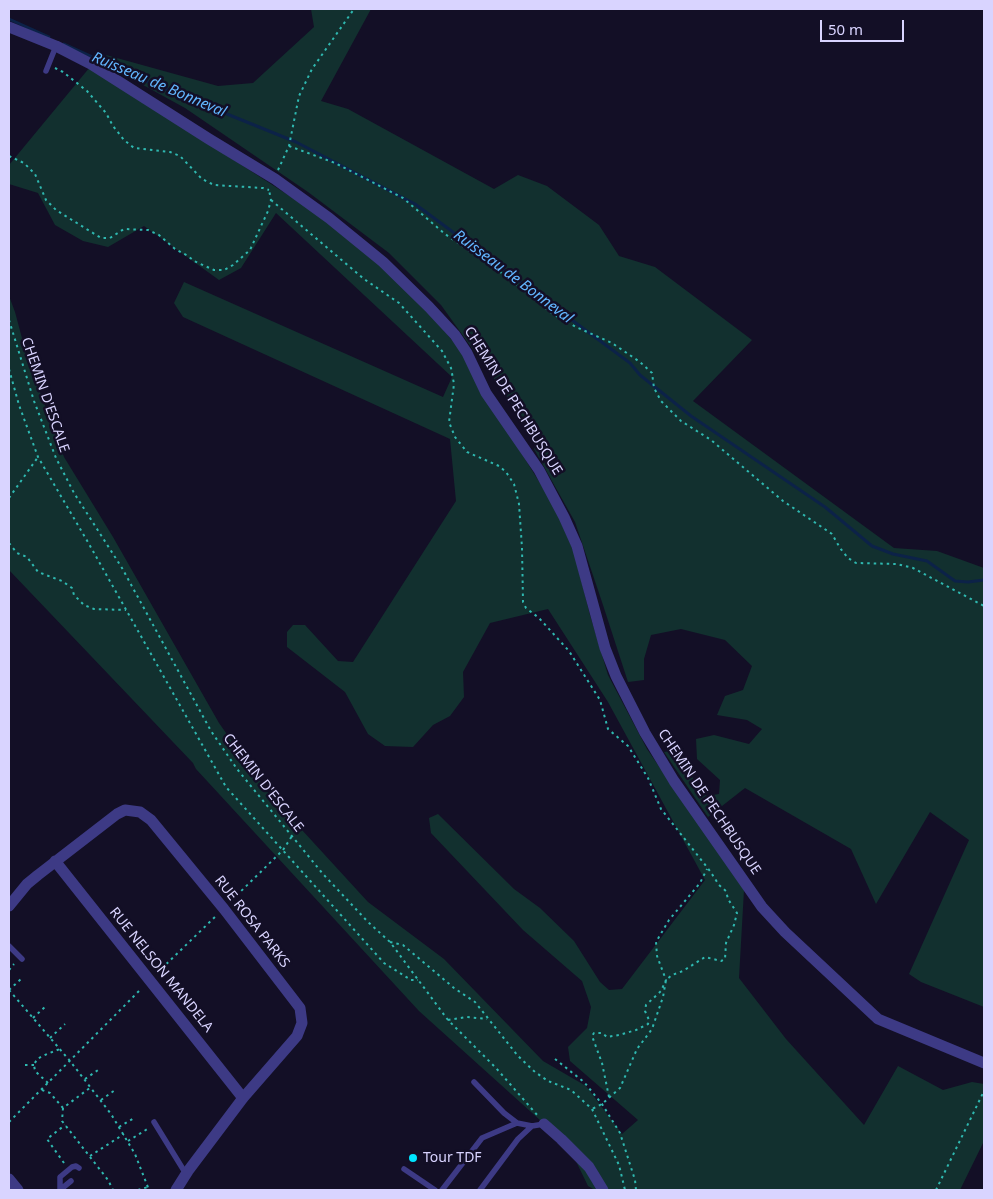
<!DOCTYPE html>
<html>
<head>
<meta charset="utf-8">
<style>
  body { margin:0 }
  #map { position:relative; width:993px; height:1199px; overflow:hidden; background:#130f26; font-family:"Noto Sans",sans-serif }
  canvas { display:block }
  .frame { position:absolute; inset:0; border:10px solid #d9d4ff; pointer-events:none }
  .scale { position:absolute; left:820px; top:20px; width:84px; height:22px; box-sizing:border-box; border:2px solid #d9d4ff; border-top:0; padding-left:6px; font-size:15px; line-height:18px; white-space:nowrap; color:#d9d4ff; -webkit-text-stroke:4px #130f26; paint-order:stroke }
</style>
</head>
<body>
<div id="map">
<canvas width="993" height="1199"></canvas>
<div class="frame"></div>
<div class="scale">50 m</div>
</div>
<script>
const g = document.querySelector('canvas').getContext('2d');
g.lineJoin = 'round';
function paint(path, color) { g.fillStyle = color; g.fill(path, 'evenodd'); }
const shape = rows => new Path2D(rows.map(r => 'M' + r).join(''));
function trace(path, color, width, dash) { g.strokeStyle = color; g.lineWidth = width; g.lineCap = dash ? 'butt' : 'round'; g.setLineDash(dash || []); g.stroke(path); }
function drawText(font, color, halo, rows, align = 'center') {
  g.font = font + ' "Noto Sans",sans-serif'; g.lineWidth = 5; g.setLineDash([]); g.textBaseline = 'middle'; g.strokeStyle = halo; g.fillStyle = color; for (const [text, x, y, turn = 0] of rows) {
    g.save(); g.translate(x, y); g.rotate((+turn || 0) * Math.PI / 180); g.textAlign = isNaN(turn) ? turn : align; if (halo) g.strokeText(text, 0, 0); g.fillText(text, 0, 0); g.restore();
  }
}
const green = shape([
  [311,9,371,9,321,101,348,109,494,189,518,175,547,186,599,225,619,256,655,267,752,340,693,401,894,548,937,551,984,568,984,1007,921,982,909,974,969,840,930,812,876,904,851,849,745,788,708,817,664,752,672,751,707,796,719,794,720,780,697,759,696,739,714,735,749,744,762,729,747,720,717,715,725,696,743,690,752,666,725,640,681,629,651,635,644,659,644,680,628,682,602,602,575,522,534,449,537,442,527,425,441,305,389,253,308,192,185,108,103,63,106,55,218,86,253,83,314,27],
  [90,67,322,217,380,263,438,323,464,355,520,451,553,504,574,552,590,615,608,675,647,749,744,890,739,978,786,1039,864,1125,898,1066,943,1090,972,1082,984,1084,984,1141,960,1190,595,1190,588,1186,571,1151,541,1121,419,1011,196,769,193,763,9,570,9,296,15,312,27,357,64,457,113,537,219,723,269,794,368,902,444,959,543,1061,586,1086,622,1134,638,1120,570,1061,568,1047,587,1028,591,1007,582,981,523,930,431,833,429,818,438,814,514,889,540,908,574,941,600,982,609,990,622,989,705,880,608,702,548,609,490,623,463,672,464,697,450,716,433,725,413,747,385,746,368,734,345,692,287,647,287,632,293,625,305,625,338,661,353,662,456,501,450,439,183,317,174,303,184,282,443,397,452,377,276,213,241,268,219,280,144,226,108,247,83,241,55,225,38,193,9,184,9,165]
]);
const stream = shape([
  [9,19,49,37],
  [64,44,148,82,296,142,415,204,630,363,640,375,691,416,825,507,872,546,893,554,927,561,955,581,968,582,984,580]
]);
const path = shape([
  [55,68,63,72,87,91,106,113,113,126,124,140,134,148,170,152,180,156,202,179,214,185,263,188,269,190],
  [289,146,335,163,403,198,445,234,506,276,553,314,576,327,612,343,640,362,652,373,654,388,661,401,681,421,711,440,783,501,832,534,840,548,848,558,856,563,897,564,913,568,984,606],
  [9,156,24,163,35,174,46,200,56,210,101,238,110,238,124,229,148,230,159,235,175,249,188,256,194,261,214,270,224,270,233,265,250,250,268,211,271,200,269,190],
  [278,170,289,146,299,96,312,69,354,9],
  [271,200,364,279,399,303,442,351,451,368,454,384,449,422,455,437,467,452,499,466,506,472,514,484,519,504,522,548,523,602,526,608,539,618,569,651,600,700,608,729,628,746,648,778,661,809,710,871,719,885,726,891,728,899,737,913,734,925,726,943,725,959,721,961,705,957,683,971,672,975,666,980,663,997,652,1029,637,1049,620,1088,602,1104,592,1109],
  [9,320,34,401,56,458,74,493,122,568,211,731,237,769,323,874,368,922,390,942,448,1020,496,1068,538,1116],
  [9,369,19,405,38,457,89,544,226,787,384,963,411,980,418,980],
  [9,498,38,457],
  [9,543,17,553,27,557,38,572,62,581,72,588,74,595,84,605,94,609,126,610],
  [232,900,283,850,292,836],
  [390,942,403,945,454,988,475,1002,518,1056,535,1072,548,1081,571,1090,592,1109,619,1165,625,1190],
  [9,970,14,964],
  [157,973,216,916],
  [9,990,70,1061,111,1114,135,1154,149,1190],
  [9,990,21,979],
  [33,1018,47,1005],
  [448,1020,467,1017,487,1019],
  [50,1038,65,1024],
  [555,1059,584,1082,602,1104,620,1133,635,1180,636,1190],
  [25,1065,34,1065],
  [85,1079,101,1068],
  [48,1083,35,1071,34,1065,37,1059,47,1054,60,1049],
  [42,1090,50,1093,63,1108,91,1087],
  [609,1097,602,1063,592,1036,594,1033,602,1033,607,1037,619,1035,636,1030,648,1024,649,1020,645,1011,646,1005,661,991,666,980,657,956,656,942,669,920,700,883,707,869],
  [101,1100,115,1090],
  [63,1108,62,1121,108,1180,113,1190],
  [9,1122,141,989],
  [119,1127,134,1118],
  [128,1141,149,1128],
  [90,1156,124,1134],
  [64,1163,47,1139,65,1125],
  [138,1190,148,1187],
  [936,1190,984,1091]
]);
const service = shape([
  [46,71,56,46],
  [9,946,22,959],
  [474,1082,504,1113,517,1123,532,1126,544,1124],
  [154,1122,186,1174],
  [404,1169,435,1190],
  [60,1190,60,1177,72,1167,76,1166,79,1168],
  [60,1190,71,1181],
  [442,1190,482,1138,517,1123],
  [480,1190,518,1139,532,1126]
]);
const minor = shape([
  [9,27,56,46,91,64,209,139,275,179,329,218,383,262,429,307,455,335,467,353,486,393,539,470,564,517,577,546,605,648,616,676,645,733,674,781,762,907,785,932,878,1019,984,1063],
  [55,861,243,1098],
  [9,906,27,884,38,875,117,814,125,810,140,812,151,820,224,909,300,1008,302,1023,297,1036,243,1098,188,1171,176,1190],
  [544,1124,561,1139,589,1167,603,1190],
  [9,1179,18,1190]
]);
const markers = [
  [413,1158,5,"#00e5ff"]
];
const streetNames = [
  ["CHEMIN D'ESCALE",45,395,71],
  ["CHEMIN DE PECHBUSQUE",513,401,58],
  ["CHEMIN D'ESCALE",263,783,52],
  ["CHEMIN DE PECHBUSQUE",709,802,56],
  ["RUE ROSA PARKS",252,922,52],
  ["RUE NELSON MANDELA",161,970,51]
];
const poiNames = [
  ["Tour TDF",423,1158]
];
const waterNames = [
  ["Ruisseau de Bonneval",159,85,23],
  ["Ruisseau de Bonneval",513,277,37]
];
paint(green, '#12302f');
trace(stream, '#0c2248', 3);
trace(path, '#2fb8b0', 2, [2.5, 4]);
trace(service, '#3d3a85', 5.5);
trace(minor, '#3d3a85', 11);
for (const [x, y, r, color] of markers) { const dot = new Path2D(); dot.arc(x, y, r, 0, 2 * Math.PI); g.fillStyle = color; g.fill(dot); trace(dot, '#130f26', 2); }
drawText('14px', '#d9d4ff', '#130f26', streetNames);
drawText('14px', '#d9d4ff', '#130f26', poiNames, 'left');
drawText('italic 15px', '#62b6ff', '#130f26', waterNames);
</script>
</body>
</html>
